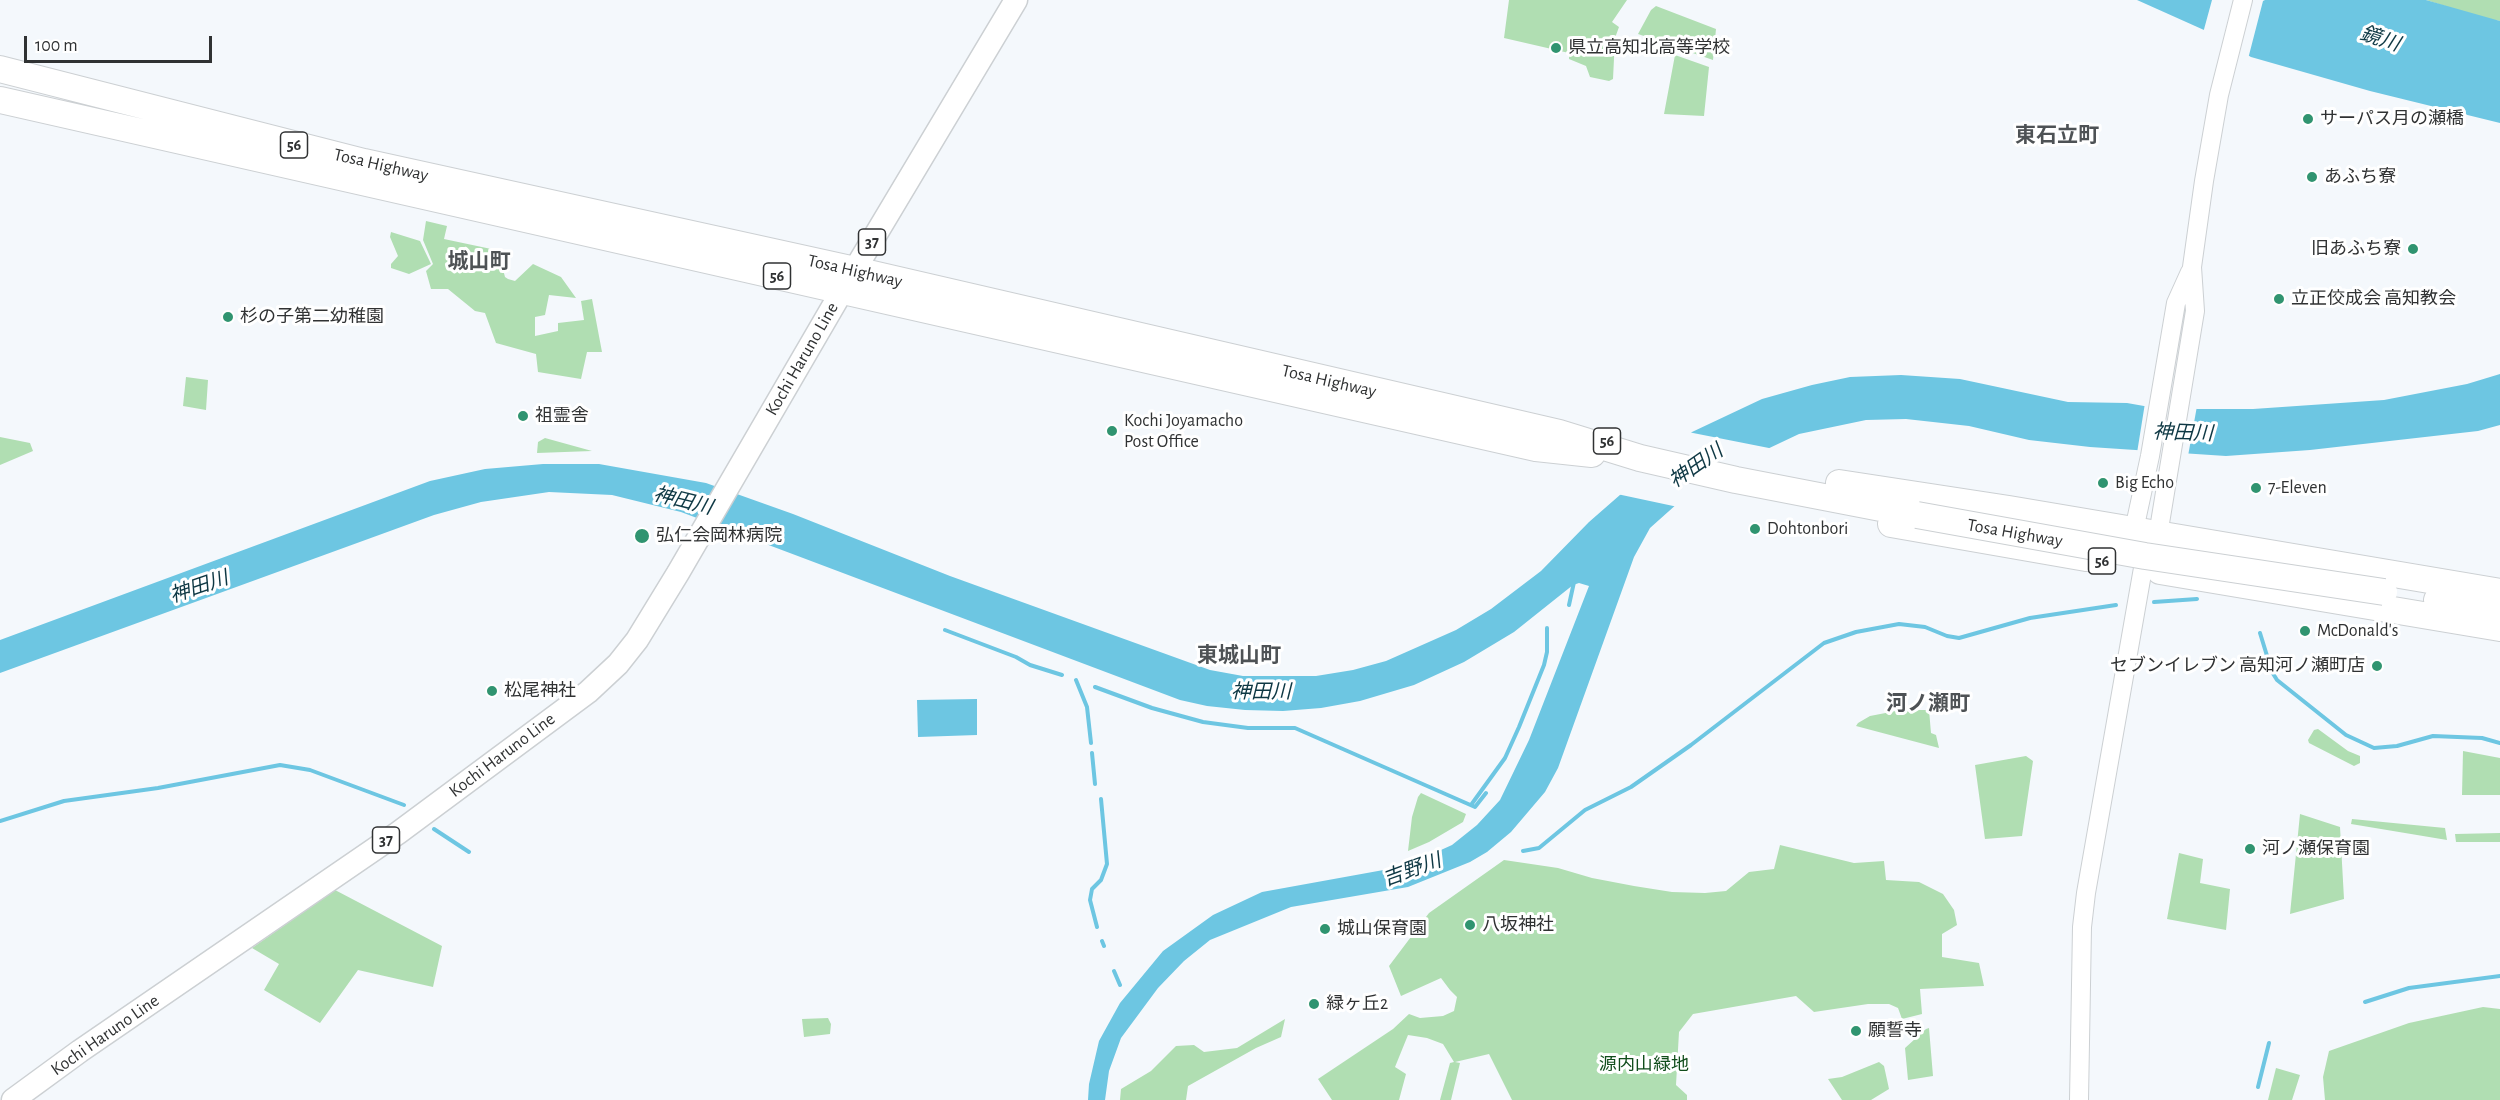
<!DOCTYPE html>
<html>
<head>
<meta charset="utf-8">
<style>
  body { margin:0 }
  #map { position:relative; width:2500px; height:1100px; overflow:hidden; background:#f4f8fc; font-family:"Alegreya Sans",sans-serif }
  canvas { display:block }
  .scale { position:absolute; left:24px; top:36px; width:188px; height:27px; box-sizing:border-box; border:3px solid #303233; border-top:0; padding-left:8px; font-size:18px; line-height:21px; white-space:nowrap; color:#303233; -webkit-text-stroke:4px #fff; paint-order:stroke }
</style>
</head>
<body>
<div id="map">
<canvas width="2500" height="1100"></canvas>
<div class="scale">100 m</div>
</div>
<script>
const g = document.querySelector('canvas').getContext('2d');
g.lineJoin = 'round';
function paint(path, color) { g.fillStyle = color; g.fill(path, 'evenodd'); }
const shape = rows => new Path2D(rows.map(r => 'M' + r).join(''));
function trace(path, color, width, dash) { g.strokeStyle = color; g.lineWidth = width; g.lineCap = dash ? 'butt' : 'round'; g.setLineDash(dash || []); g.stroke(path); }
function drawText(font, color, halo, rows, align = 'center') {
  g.font = font + ' "Alegreya Sans","Noto Sans JP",sans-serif'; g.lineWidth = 6; g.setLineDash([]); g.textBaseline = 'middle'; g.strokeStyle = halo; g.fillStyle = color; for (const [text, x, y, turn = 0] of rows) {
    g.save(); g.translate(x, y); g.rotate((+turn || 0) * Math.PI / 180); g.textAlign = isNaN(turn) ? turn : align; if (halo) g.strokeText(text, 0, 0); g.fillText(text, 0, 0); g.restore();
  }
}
const green = shape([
  [1509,0,1627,0,1612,22,1619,27,1615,38,1613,79,1609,81,1590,77,1586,66,1569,59,1569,53,1504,38],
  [2426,0,2500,0,2500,21,2483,18],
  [1656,6,1716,29,1713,60,1638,34,1651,10],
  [1675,55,1709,67,1704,116,1664,114],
  [426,221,447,226,444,239,496,250,494,256,500,258,505,277,508,279,515,281,533,264,561,277,576,298,549,295,545,315,535,317,535,336,558,331,558,323,584,320,581,301,592,299,602,352,587,352,581,379,538,372,536,354,496,343,485,313,475,311,448,289,431,289,426,271,433,264,423,240],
  [391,232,420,241,431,264,409,274,391,268,391,264,398,256,390,237],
  [186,377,208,380,206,410,183,406],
  [0,437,30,443,33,451,0,465],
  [545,438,592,451,537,453,538,442],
  [1901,710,1929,710,1931,733,1936,735,1939,748,1856,726,1858,723,1870,716],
  [2318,729,2348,751,2360,756,2360,763,2354,766,2309,743,2308,740,2314,730],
  [2463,751,2500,758,2500,795,2462,795],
  [2026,756,2033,761,2022,836,1985,839,1975,765],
  [1421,793,1466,814,1463,822,1429,842,1408,851,1412,817,1418,797],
  [2300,814,2340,827,2344,899,2290,914],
  [2352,819,2445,828,2447,840,2351,824],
  [2500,833,2500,842,2456,842,2455,834],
  [1780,845,1854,863,1884,861,1886,880,1919,882,1943,894,1954,910,1957,925,1942,934,1942,957,1979,963,1984,986,1920,989,1922,1014,1902,1019,1898,1008,1889,1004,1868,1004,1814,1012,1796,996,1693,1014,1679,1032,1676,1085,1687,1095,1687,1100,1512,1100,1489,1054,1455,1062,1460,1063,1451,1100,1440,1100,1450,1063,1454,1062,1443,1044,1427,1038,1408,1035,1395,1067,1406,1074,1399,1100,1332,1100,1318,1079,1393,1029,1409,1014,1420,1018,1443,1016,1454,1011,1457,997,1450,990,1441,978,1401,996,1389,966,1429,913,1504,860,1558,868,1592,878,1634,886,1672,892,1705,893,1726,891,1749,872,1774,869],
  [2179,853,2203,859,2200,883,2230,889,2226,930,2167,919],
  [335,890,442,946,433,987,358,970,320,1023,264,990,279,964,252,948],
  [2483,1007,2500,1009,2500,1100,2325,1100,2323,1077,2329,1051,2409,1023],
  [828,1018,831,1024,830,1034,804,1037,802,1019],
  [1285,1019,1281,1037,1256,1048,1188,1086,1186,1100,1120,1100,1121,1089,1151,1071,1176,1046,1194,1045,1204,1052,1237,1048],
  [1929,1028,1933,1076,1908,1080,1905,1048,1926,1029],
  [1879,1062,1884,1066,1889,1089,1871,1100,1842,1100,1828,1079,1842,1077],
  [2276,1068,2300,1075,2292,1100,2268,1100]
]);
const water = shape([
  [2137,0,2426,0,2500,21,2500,123,2370,91,2251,57,2204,30],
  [2500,374,2500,425,2478,431,2310,450,2226,456,2090,447,2029,440,1969,426,1906,419,1866,420,1799,434,1706,478,1650,528,1634,557,1558,768,1545,792,1511,832,1487,852,1470,862,1408,887,1291,907,1210,940,1184,961,1158,988,1121,1038,1109,1071,1105,1100,1088,1100,1089,1084,1099,1041,1120,1003,1163,951,1213,915,1262,892,1389,869,1421,859,1452,845,1477,825,1500,800,1529,740,1589,586,1579,583,1573,585,1514,632,1464,662,1414,685,1360,701,1321,708,1283,711,1245,710,1207,706,1180,700,681,512,612,495,549,492,481,502,434,515,0,673,0,640,430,481,485,469,543,464,599,464,706,483,793,514,950,576,1210,670,1243,676,1316,676,1353,670,1386,661,1456,630,1491,609,1541,571,1589,522,1692,432,1762,399,1812,385,1850,377,1901,375,1960,379,2068,402,2127,403,2144,406,2198,409,2253,409,2384,400,2467,384],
  [977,699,977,735,918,737,917,700]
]);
const pier = shape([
  [2212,0,2265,0,2263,1,2248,59,2203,33],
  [2145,403,2197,406,2188,456,2137,453],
  [1688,432,1774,449,1718,472,1678,507,1617,494]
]);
const stream = shape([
  [2154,602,2197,599],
  [1569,605,1574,582],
  [945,630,1016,657,1030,665,1062,675],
  [2260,633,2272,672,2277,680,2346,735,2374,748,2397,746,2433,736,2482,738,2500,743],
  [1076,680,1087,707,1091,743],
  [1095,687,1152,708,1203,722,1248,728,1295,728,1475,807,1486,793],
  [1092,753,1095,784],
  [1471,805,1505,758,1519,727,1544,665,1547,652,1547,628],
  [0,821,64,801,158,788,280,765,310,770,404,805],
  [434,829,469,852],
  [1523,851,1539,848,1585,810,1631,787,1691,745,1824,643,1856,632,1899,624,1925,627,1947,636,1959,638,2030,618,2116,605],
  [1097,927,1090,900,1092,889,1101,880,1107,864,1101,799],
  [1102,941,1104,946],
  [1114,971,1120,985],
  [2365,1002,2409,988,2500,976],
  [2258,1087,2269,1043]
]);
const minor = shape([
  [2136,540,2134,530,2150,456,2176,303,2190,272],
  [2079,1100,2082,927,2086,893,2143,568,2158,535,2195,311,2192,267,2204,181,2219,95,2243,0]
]);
const major = shape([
  [13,1100,80,1051,398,833,588,692,618,664,637,640,678,573,842,291,1016,0]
]);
const highway = shape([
  [0,69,364,162,855,270,1559,433,1640,458,1736,480,1917,515],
  [0,100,1536,448,1592,454],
  [1839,483,2009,509,2500,592],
  [1891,524,2086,558],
  [2160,571,2500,628],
  [2437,600,2500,610]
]);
const highwayBridge = shape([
  [1917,515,2145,556,2384,592]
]);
const markers = [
  [1556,48,6,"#309470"],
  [2308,119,6,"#309470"],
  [2312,177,6,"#309470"],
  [2413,249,6,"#309470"],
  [2279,299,6,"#309470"],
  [228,317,6,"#309470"],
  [523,416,6,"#309470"],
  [1112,431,6,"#309470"],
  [2103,483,6,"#309470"],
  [2256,488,6,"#309470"],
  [1755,529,6,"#309470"],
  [642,536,8,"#309470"],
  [2305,631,6,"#309470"],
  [2377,666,6,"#309470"],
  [492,691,6,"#309470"],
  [2250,849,6,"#309470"],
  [1470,925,6,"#309470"],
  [1325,929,6,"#309470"],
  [1314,1004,6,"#309470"],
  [1856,1031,6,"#309470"]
];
const shields = [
  [294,145,27],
  [872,242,27],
  [777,276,27],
  [1607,441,27],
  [2102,561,27],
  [386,840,27]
];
const shieldNames = [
  ["56",294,145],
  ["37",872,242],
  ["56",777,276],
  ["56",1607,441],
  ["56",2102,561],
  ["37",386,840]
];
const poiNames = [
  ["県立高知北高等学校",1568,48],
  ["サーパス月の瀬橋",2320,119],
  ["あふち寮",2324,177],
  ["旧あふち寮",2401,249,"right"],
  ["立正佼成会 高知教会",2291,299],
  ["杉の子第二幼稚園",240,317],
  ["祖霊舎",535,416],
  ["Kochi Joyamacho",1124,421],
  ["Post Office",1124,442],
  ["Big Echo",2115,483],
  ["7-Eleven",2268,488],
  ["Dohtonbori",1767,529],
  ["弘仁会岡林病院",656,536],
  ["McDonald's",2317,631],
  ["セブンイレブン 高知河ノ瀬町店",2365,666,"right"],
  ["松尾神社",504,691],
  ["河ノ瀬保育園",2262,849],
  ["八坂神社",1482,925],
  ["城山保育園",1337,929],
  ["緑ヶ丘2",1326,1004],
  ["願誓寺",1868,1031]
];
const streetNames = [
  ["Tosa Highway",381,165,13],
  ["Tosa Highway",855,271,13],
  ["Kochi Haruno Line",802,359,-60],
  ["Tosa Highway",1329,381,13],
  ["Tosa Highway",2015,533,10],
  ["Kochi Haruno Line",502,755,-37],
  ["Kochi Haruno Line",105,1035,-35]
];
const parkNames = [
  ["源内山緑地",1644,1065]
];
const waterNames = [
  ["鏡川",2380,39,18],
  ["神田川",2183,433,2],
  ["神田川",1696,466,-35],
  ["神田川",683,501,14],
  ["神田川",199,587,-19],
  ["神田川",1261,692],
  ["吉野川",1412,870,-20]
];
const quarterNames = [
  ["東石立町",2057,136],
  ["城山町",479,262],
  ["東城山町",1239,656],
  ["河ノ瀬町",1928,704]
];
paint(green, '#b0deb2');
paint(water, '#6dc6e2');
paint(pier, '#f4f8fc');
trace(stream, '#6dc6e2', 4);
trace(minor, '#ccd0d3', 20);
trace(major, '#ccd0d3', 25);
trace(highway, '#ccd0d3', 28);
trace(minor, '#fff', 18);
trace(major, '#fff', 22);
trace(highway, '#fff', 26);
trace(highwayBridge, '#ccd0d3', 28, []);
trace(highwayBridge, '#fff', 26);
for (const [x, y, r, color] of markers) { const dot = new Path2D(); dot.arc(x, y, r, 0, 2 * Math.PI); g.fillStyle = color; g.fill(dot); trace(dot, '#fff', 2); }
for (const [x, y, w] of shields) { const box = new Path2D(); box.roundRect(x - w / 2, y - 13, w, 26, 4.5); g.fillStyle = '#fff'; g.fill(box); trace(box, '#303233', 1.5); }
drawText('bold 16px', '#303233', null, shieldNames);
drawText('18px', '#303233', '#fff', poiNames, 'left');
drawText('18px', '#303233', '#fff', streetNames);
drawText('18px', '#114d1c', '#fff', parkNames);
drawText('italic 20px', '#0e3844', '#fff', waterNames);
drawText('bold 21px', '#4e5255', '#fff', quarterNames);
</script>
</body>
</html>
